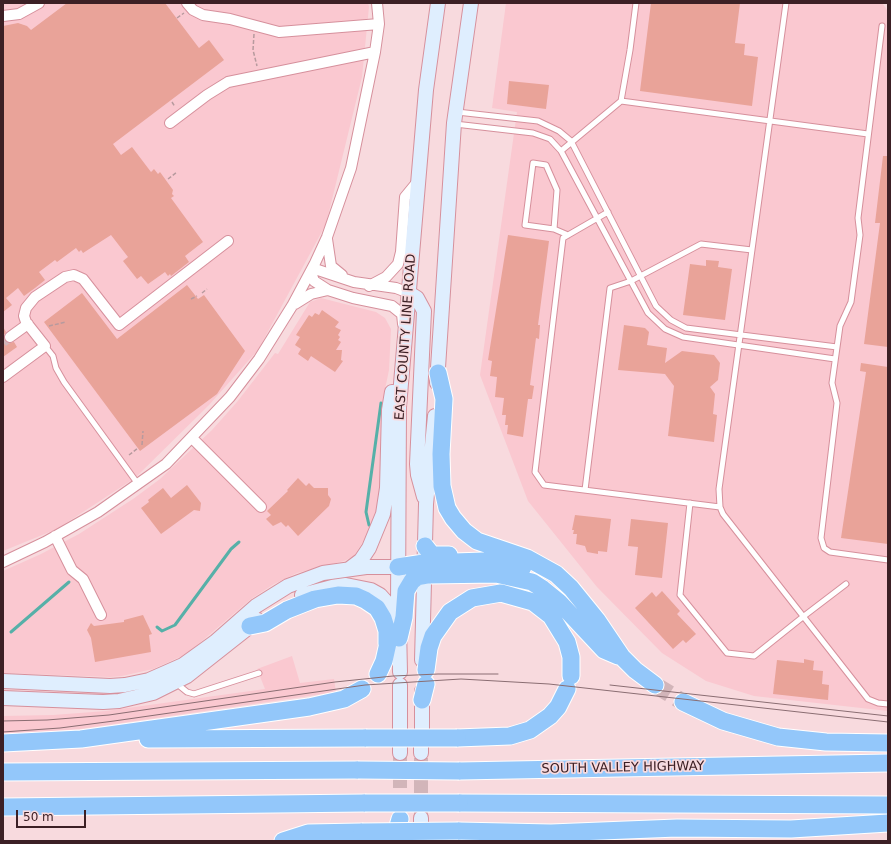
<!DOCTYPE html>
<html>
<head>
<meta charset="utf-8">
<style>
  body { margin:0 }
  #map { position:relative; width:891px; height:844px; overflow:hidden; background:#f8dade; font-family:"DejaVu Sans",sans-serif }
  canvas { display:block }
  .frame { position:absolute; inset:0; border:4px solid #3c2025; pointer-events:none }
  .scale { position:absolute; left:16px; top:810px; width:70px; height:18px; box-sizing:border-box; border:2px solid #3c2025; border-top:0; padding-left:5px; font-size:12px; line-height:14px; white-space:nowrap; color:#3c2025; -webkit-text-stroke:3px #f8dade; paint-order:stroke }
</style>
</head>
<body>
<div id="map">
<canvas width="891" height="844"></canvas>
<div class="frame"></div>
<div class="scale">50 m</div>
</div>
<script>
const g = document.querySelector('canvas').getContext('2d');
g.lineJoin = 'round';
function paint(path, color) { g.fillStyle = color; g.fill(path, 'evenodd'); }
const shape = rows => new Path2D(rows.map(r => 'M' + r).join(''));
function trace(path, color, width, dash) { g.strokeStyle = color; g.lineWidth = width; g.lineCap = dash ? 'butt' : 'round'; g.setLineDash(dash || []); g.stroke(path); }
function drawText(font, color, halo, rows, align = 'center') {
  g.font = font + ' "DejaVu Sans",sans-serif'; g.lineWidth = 3.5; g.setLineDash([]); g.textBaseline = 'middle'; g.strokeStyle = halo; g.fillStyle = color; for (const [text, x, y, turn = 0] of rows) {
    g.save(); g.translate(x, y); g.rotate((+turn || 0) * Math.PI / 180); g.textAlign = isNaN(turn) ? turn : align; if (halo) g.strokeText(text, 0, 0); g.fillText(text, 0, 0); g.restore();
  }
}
const built = shape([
  [3,3,368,3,369,7,362,77,326,224,258,350,209,405,135,478,57,529,3,551],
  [506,3,882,3,888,11,888,711,754,696,706,681,662,653,597,587,528,501,480,375,517,112,492,108],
  [321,298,376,312,385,318,391,329,389,370,384,394,380,497,370,530,354,556,344,561,297,573,274,584,251,599,195,647,182,656,153,669,122,676,110,677,3,673,3,571,41,554,79,534,133,499,160,479,212,430,237,402,275,353,278,354,310,302],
  [292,656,300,683,334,679,336,692,80,729,3,735,3,716,53,715,106,711,265,689,257,669]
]);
const stream = shape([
  [369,525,366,512,381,403],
  [157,627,162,631,175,625,231,549,239,542],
  [11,632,69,582]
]);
const building = shape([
  [67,3,165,3,199,48,209,40,224,60,113,144,121,155,132,147,151,172,154,169,158,174,160,172,173,190,172,194,174,196,171,198,203,242,185,256,189,262,171,276,170,274,168,276,165,272,148,284,141,276,137,279,123,261,128,257,111,235,83,253,81,250,79,252,76,248,57,262,55,260,39,272,45,280,35,288,24,296,18,288,6,298,12,305,3,312,3,26,18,23,27,26,31,30],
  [651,3,740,3,735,43,745,44,744,55,758,57,752,106,640,91],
  [509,81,549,85,546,109,507,104],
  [883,156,888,156,888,347,864,344,880,223,875,223],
  [508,235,549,241,538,325,540,325,539,339,536,338,530,385,534,386,532,399,528,399,523,437,507,434,508,425,505,425,506,415,502,415,504,398,495,397,497,377,490,376,492,361,488,360],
  [706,260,719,261,718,267,732,269,725,320,683,315,690,264,706,266],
  [187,285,198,299,204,295,245,351,217,394,140,451,44,322,82,293,117,339],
  [322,310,339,322,335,327,341,330,338,335,340,337,338,340,341,342,336,350,342,350,341,360,343,361,335,372,311,356,308,361,298,354,301,349,295,345,300,337,296,335,309,315,312,317,315,313,319,315],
  [624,325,645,328,649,332,647,345,667,348,665,363,682,351,714,355,720,363,718,380,710,387,715,394,713,414,717,415,714,442,668,436,674,386,665,374,618,370],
  [3,327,6,332,4,335,5,340,8,343,14,342,17,347,3,357],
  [861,363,888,367,888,544,841,538,866,372,860,371],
  [298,478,306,486,309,483,314,488,328,488,328,495,331,499,329,506,298,536,288,525,286,527,281,522,273,526,266,519,271,515,267,511,288,491,287,490],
  [187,485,201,503,200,511,194,510,161,534,141,508,149,502,148,500,163,488,171,498],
  [575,515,611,519,607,552,598,551,598,554,587,552,585,546,576,544,577,534,573,534,574,530,572,530],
  [631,519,668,523,662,578,635,575,638,547,628,546],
  [662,591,680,611,677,614,696,634,686,643,683,640,673,649,635,608,652,592,656,597],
  [143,615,152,634,149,635,151,652,95,662,91,638,87,630,91,623,94,626,124,622,124,620],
  [804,659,814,661,813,670,823,671,822,684,829,685,828,700,773,694,777,660,804,663]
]);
const minorTunnel = shape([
  [3,342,10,337]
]);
const secondaryTunnel = shape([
  [400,753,400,813],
  [421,814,421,753]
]);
const motorwayTunnel = shape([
  [655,685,683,702]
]);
const path = shape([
  [177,18,184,13],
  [254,34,253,50,257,66],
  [172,102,175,107],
  [168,179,177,172],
  [202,293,207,289],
  [191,299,197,296],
  [49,326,66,322],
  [142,445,143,431],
  [129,455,138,448]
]);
const service = shape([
  [636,3,630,50,621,101,868,134],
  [786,3,719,489,720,507,723,514,868,699,878,703,888,704],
  [882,26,858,218,860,235,851,302,840,326,832,383,837,403,821,538,824,548,830,552,888,560],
  [457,112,538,121,559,131,571,141,656,306,671,320,686,328,837,347],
  [455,124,533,133,550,139,561,151,648,313,665,329,683,337,835,359],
  [561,151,621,101],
  [608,212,563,238,535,472,544,485,720,507],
  [554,229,525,225,533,163,546,165,557,190,554,229,568,235],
  [45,346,53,356,56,368,64,382,138,484],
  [585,490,610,288,631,281,701,244,752,250],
  [690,503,680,595,727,653,754,656,804,616,846,584],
  [176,683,187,692,194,694,259,673]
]);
const minor = shape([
  [187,3,193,10,203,15,230,19,279,32,379,24],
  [3,16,19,14,39,3],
  [170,123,207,95,228,82,375,52],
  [327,239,331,266,342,275],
  [311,272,314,281,328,290,353,298,392,306,402,314,403,324],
  [311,272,318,270,354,282,396,288,409,293],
  [369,286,386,277,398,264,401,252,405,197,419,180],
  [295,304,311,294,328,290],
  [10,337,28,324],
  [3,377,45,346,26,322,24,316,26,308,35,297,65,277,74,275,83,279,119,325,228,241],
  [192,438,261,507],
  [55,536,72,570,83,579,101,615],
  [3,562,45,542,98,512,166,464,230,397,259,359,292,306,315,263,327,237,351,168,375,52,379,24,377,3]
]);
const secondary = shape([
  [409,293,417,298,424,311,417,464,418,475,424,497],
  [437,383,454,123,471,3],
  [349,569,361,560,369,548,383,514,387,488,389,410,392,392],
  [302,595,332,587,346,585,371,590,380,595,389,605,398,636],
  [398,607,399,407,426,90,438,3],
  [399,627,400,672],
  [422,660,426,504,435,416],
  [3,681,110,686,125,685,149,680,183,665,215,642,256,606,288,586,323,573,366,567,398,567],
  [400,685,400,733],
  [3,698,103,702,119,701,153,693,187,676,258,620],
  [422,733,422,691],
  [400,745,400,753],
  [421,753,421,745],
  [421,818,421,826]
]);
const motorway = shape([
  [438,373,444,399,441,454,442,486,447,508,453,518,464,531,477,541,527,558,556,574,571,588,597,620,622,657],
  [425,546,432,555,449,555],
  [398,567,424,563,484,561,501,562,523,567],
  [250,626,265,623,287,610,315,599,338,595,356,596,365,600,377,608,383,618,387,631,387,644],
  [399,638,404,617,406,591,412,581,417,577,428,575,496,574,532,582,543,589,559,602,604,650,618,656],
  [614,649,635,670,655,685],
  [426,670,429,648,433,636,450,612,472,598,501,593,533,602,551,616,567,642,571,657,571,676],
  [378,674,384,661,390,634],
  [422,700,426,684],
  [683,702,723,721,778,737,826,742,888,743],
  [457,738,510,736,530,730,550,716,558,707,567,689],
  [148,739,366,738],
  [3,743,81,739,309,707,344,699,362,689],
  [459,771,888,763],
  [3,772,358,770],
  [459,803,888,805],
  [3,807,365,803],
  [398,826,400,819],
  [458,831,551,833,677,828,791,829,888,823],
  [283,841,308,833,362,832]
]);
const tram = shape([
  [610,685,888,716],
  [3,721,47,720,109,715,335,682,393,676,438,674,498,674],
  [3,732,60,728,114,721,365,685,461,679,549,684,888,722]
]);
const motorwayBridge = shape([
  [366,738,457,738],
  [358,770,459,771],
  [365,803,459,803],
  [362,832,458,831]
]);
const streetNames = [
  ["EAST COUNTY LINE ROAD",406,337,-86],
  ["SOUTH VALLEY HIGHWAY",623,768,-1]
];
paint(built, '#fac8d0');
trace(stream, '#56b0a8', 3);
paint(building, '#e9a399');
trace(minorTunnel, '#d2b5b9', 10, [10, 5]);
trace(secondaryTunnel, '#d2b5b9', 14, [14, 7]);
trace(motorwayTunnel, '#d2b5b9', 17, [17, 8]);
trace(service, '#d6909c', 7);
trace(minor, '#d6909c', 12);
trace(secondary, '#d6909c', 16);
trace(motorway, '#fff', 19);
trace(path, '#b79a9e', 1.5, [4, 2]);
trace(service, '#fff', 5);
trace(minor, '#fff', 10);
trace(secondary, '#dfeefe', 14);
trace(motorway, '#93c7fa', 17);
trace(tram, '#8a6d72', 1);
trace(motorwayBridge, '#fff', 19, []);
trace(motorwayBridge, '#93c7fa', 17);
drawText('13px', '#3c2025', '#f8dade', streetNames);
</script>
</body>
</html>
